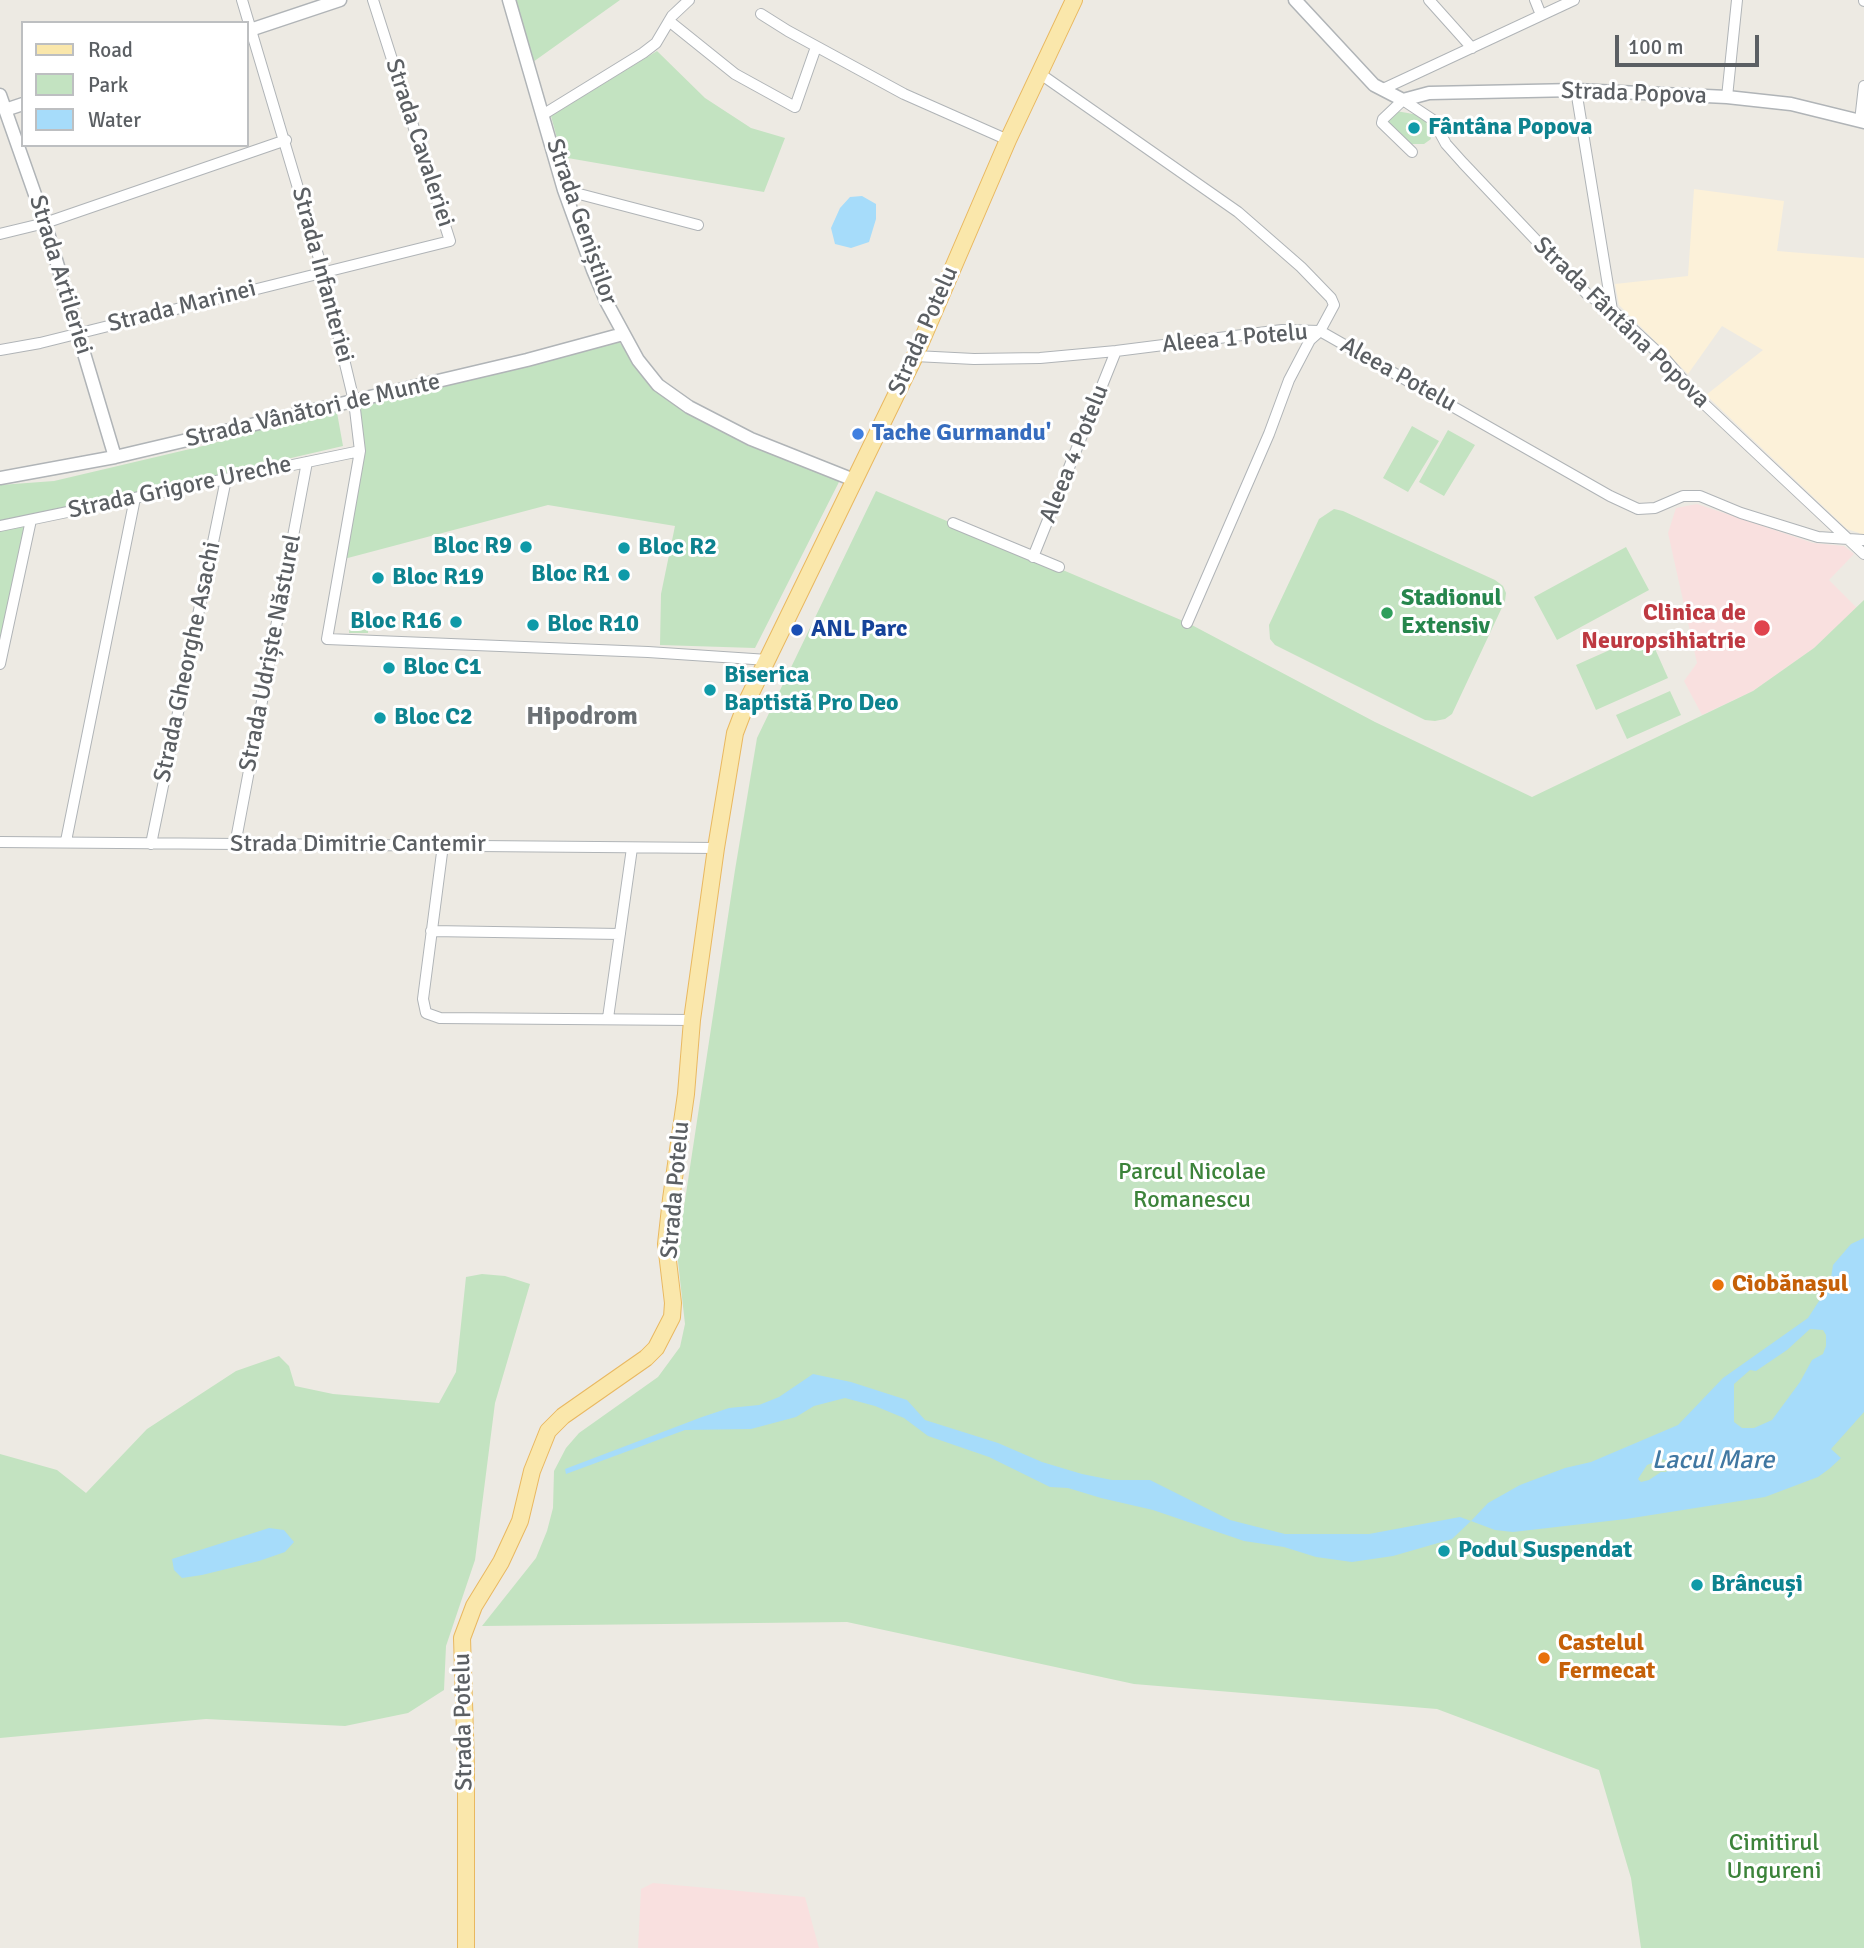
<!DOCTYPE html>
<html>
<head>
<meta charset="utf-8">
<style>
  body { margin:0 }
  #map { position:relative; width:1864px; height:1948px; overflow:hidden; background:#edeae3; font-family:Signika,sans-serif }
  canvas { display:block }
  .legend { position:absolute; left:21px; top:21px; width:228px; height:126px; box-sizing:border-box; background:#fff; border:2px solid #bdbfc1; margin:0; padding:9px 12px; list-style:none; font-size:21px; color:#5b5f63 }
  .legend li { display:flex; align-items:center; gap:14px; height:35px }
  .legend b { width:35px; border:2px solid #bdbfc1 }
  .scale { position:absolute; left:1615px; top:35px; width:144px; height:32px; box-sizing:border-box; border:4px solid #5b5f63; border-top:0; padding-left:9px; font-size:21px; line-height:24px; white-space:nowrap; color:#5b5f63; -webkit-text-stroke:5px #fff; paint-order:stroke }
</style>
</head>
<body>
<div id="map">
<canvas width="1864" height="1948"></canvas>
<ul class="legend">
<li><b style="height:9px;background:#fae7ab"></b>Road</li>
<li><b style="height:19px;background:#c3e3c1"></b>Park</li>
<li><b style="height:19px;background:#a6dcfa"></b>Water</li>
</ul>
<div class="scale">100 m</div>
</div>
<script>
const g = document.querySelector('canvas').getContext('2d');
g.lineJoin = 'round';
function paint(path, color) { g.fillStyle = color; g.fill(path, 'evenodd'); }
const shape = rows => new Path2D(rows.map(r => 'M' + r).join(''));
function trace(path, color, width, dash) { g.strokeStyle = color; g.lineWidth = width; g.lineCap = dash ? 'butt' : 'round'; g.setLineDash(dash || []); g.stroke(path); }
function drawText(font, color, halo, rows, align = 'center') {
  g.font = font + ' Signika,sans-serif'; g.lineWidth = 6; g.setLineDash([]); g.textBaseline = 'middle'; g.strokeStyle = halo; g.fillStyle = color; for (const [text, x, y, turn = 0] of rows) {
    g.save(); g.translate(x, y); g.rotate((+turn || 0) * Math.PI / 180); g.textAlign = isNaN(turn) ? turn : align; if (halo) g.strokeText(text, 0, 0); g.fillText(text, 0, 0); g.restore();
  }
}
const commercial = shape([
  [1694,189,1784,201,1777,251,1864,258,1864,546,1859,533,1847,529,1706,395,1763,350,1722,326,1688,374,1619,305,1615,284,1688,276]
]);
const medical = shape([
  [1697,504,1813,543,1844,546,1854,554,1829,580,1857,608,1814,648,1753,691,1702,715,1684,681,1697,663,1668,533,1676,508],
  [653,1883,805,1897,819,1948,638,1948,641,1889]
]);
const green = shape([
  [514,0,620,0,533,62],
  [657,51,705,98,751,128,785,138,764,192,562,157,551,116],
  [1396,111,1419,115,1426,121,1431,139,1424,144,1408,144,1387,120],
  [618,340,647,381,667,400,747,445,840,480,755,648,660,645,661,594,675,526,548,505,344,559,365,447,358,401],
  [336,407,343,446,27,519,0,641,0,485,54,481,207,445],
  [1412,426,1439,441,1408,492,1383,478],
  [1448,430,1475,445,1444,496,1419,482],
  [876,491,1188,623,1375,722,1532,797,1753,691,1814,648,1864,600,1864,1948,1641,1948,1631,1878,1599,1770,1437,1709,1134,1684,847,1622,482,1626,536,1558,547,1531,553,1508,554,1471,566,1448,579,1433,658,1377,680,1347,685,1324,677,1253,735,870,757,738],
  [1334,509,1343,511,1495,580,1503,586,1506,593,1505,601,1452,714,1445,719,1435,721,1425,720,1275,645,1270,639,1269,625,1319,519],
  [1626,547,1649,590,1557,640,1534,597],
  [352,609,368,610,368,633,349,633],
  [1648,633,1668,678,1596,710,1576,665],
  [1670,691,1681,715,1627,739,1616,715],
  [482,1274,505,1276,530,1284,495,1403,475,1560,446,1646,444,1690,408,1713,345,1726,206,1719,0,1738,0,1454,57,1470,86,1493,147,1429,236,1371,279,1356,289,1366,295,1386,333,1394,439,1403,456,1372,466,1277]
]);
const water = shape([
  [862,196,876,204,876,219,869,242,851,248,835,244,831,228,840,208,850,197],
  [1864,1238,1864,1412,1831,1449,1841,1458,1829,1469,1818,1477,1765,1497,1626,1519,1513,1532,1495,1530,1471,1521,1452,1539,1393,1556,1352,1562,1316,1557,1284,1547,1244,1541,1153,1510,1101,1498,1068,1488,1050,1487,989,1457,928,1436,904,1418,875,1406,845,1398,814,1406,796,1417,751,1429,685,1430,566,1474,565,1469,702,1417,729,1408,759,1405,779,1397,813,1374,851,1382,907,1400,925,1420,998,1443,1042,1462,1082,1474,1112,1480,1150,1480,1230,1520,1285,1534,1369,1534,1460,1517,1471,1521,1488,1503,1520,1485,1565,1468,1591,1462,1678,1425,1723,1378,1808,1318,1830,1284,1833,1265,1851,1244],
  [1810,1329,1823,1330,1826,1335,1826,1346,1823,1354,1812,1360,1800,1382,1772,1420,1754,1428,1742,1428,1734,1422,1734,1384,1750,1370,1756,1371,1787,1350],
  [1663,1459,1669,1462,1670,1468,1666,1472,1661,1472,1649,1480,1641,1482,1638,1479,1647,1465],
  [269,1528,284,1530,294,1542,285,1552,259,1561,202,1575,182,1578,174,1570,172,1559]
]);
const minor = shape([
  [242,0,323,272,354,401,360,451,327,639,648,652,768,660],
  [1429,0,1472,48],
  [1535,0,1541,15],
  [1864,0,1864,1],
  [761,14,788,31,904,94,1008,140],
  [669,21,735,74,795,107,816,47],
  [1039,73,1238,212,1301,267,1331,298,1334,305,1320,331,1310,340,1289,380,1269,434,1187,623],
  [1383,89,1574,0],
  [1576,90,1612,310],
  [1727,97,1737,0],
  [544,114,643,53,656,43,672,16,689,0],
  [1860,121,1864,86],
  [1412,152,1382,123,1383,119,1403,100,1433,120,1446,144,1463,163,1588,295,1612,310,1666,360,1701,401,1864,554],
  [564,190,698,225],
  [0,234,45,223,286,140],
  [0,350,40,343,450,241,373,0],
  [915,356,974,359,1040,358,1116,351,1282,330,1320,331,1610,496,1638,509,1655,508,1683,496,1700,496,1741,513,1818,537,1864,540],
  [953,523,1059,567],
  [0,526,360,451],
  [1033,557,1116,351],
  [0,664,31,520],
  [66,841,135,498],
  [0,842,716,848],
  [151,844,226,479],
  [235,845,307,462],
  [443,845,423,999,426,1013,440,1018,692,1020],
  [431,931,620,934],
  [608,1018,632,848]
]);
const tertiary = shape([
  [509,0,564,190,593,270,607,303,638,360,658,385,689,407,751,439,854,480],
  [1295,0,1374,85,1403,100,1429,93,1576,90,1727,97,1791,104,1864,122],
  [247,31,340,0],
  [0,95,45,223,115,457],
  [5,110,23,104],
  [0,478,115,457,527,360,623,334]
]);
const primary = shape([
  [466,1948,466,1766,462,1638,474,1606,501,1562,520,1521,532,1471,548,1431,563,1416,646,1358,656,1348,672,1317,673,1303,666,1244,671,1199,686,1094,692,1020,716,848,735,733,748,699,915,356,1008,140,1074,0]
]);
const markers = [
  [1414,128,7,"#0f9aa8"],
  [858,434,7,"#3f7fe0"],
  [526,547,7,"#0f9aa8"],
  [624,548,7,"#0f9aa8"],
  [624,575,7,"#0f9aa8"],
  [378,578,7,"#0f9aa8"],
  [1387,613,7,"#2e9e5b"],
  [456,622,7,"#0f9aa8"],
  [533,625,7,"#0f9aa8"],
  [1762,628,9,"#e0444e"],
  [797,630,7,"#1a4fb4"],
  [389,668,7,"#0f9aa8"],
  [710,690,7,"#0f9aa8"],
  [380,718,7,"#0f9aa8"],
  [1718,1285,7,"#e8710a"],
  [1444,1551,7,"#0f9aa8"],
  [1697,1585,7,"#0f9aa8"],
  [1544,1658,7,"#e8710a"]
];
const streetNames = [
  ["Strada Popova",1634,94,2],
  ["Strada Cavaleriei",419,143,72],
  ["Strada Geniștilor",581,222,71],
  ["Strada Artileriei",60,275,73],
  ["Strada Infanteriei",322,275,75],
  ["Strada Marinei",182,307,-14],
  ["Strada Fântâna Popova",1621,323,44],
  ["Strada Potelu",924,331,-66],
  ["Aleea 1 Potelu",1235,339,-5],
  ["Aleea Potelu",1398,375,29],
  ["Strada Vânători de Munte",313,411,-13],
  ["Aleea 4 Potelu",1075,454,-68],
  ["Strada Grigore Ureche",180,488,-12],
  ["Strada Udriște Năsturel",271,653,-79],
  ["Strada Gheorghe Asachi",188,662,-78],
  ["Strada Dimitrie Cantemir",358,845],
  ["Strada Potelu",676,1190,-85],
  ["Strada Potelu",464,1722,-91]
];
const cultureNames = [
  ["Fântâna Popova",1428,128],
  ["Bloc R9",512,547,"right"],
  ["Bloc R2",638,548],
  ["Bloc R1",610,575,"right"],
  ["Bloc R19",392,578],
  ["Bloc R16",442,622,"right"],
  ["Bloc R10",547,625],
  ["Bloc C1",403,668],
  ["Biserica",724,676],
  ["Baptistă Pro Deo",724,704],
  ["Bloc C2",394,718],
  ["Podul Suspendat",1458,1551],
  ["Brâncuși",1711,1585]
];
const shopNames = [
  ["Tache Gurmandu'",872,434]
];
const leisureNames = [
  ["Stadionul",1401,599],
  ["Extensiv",1401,627]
];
const healthNames = [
  ["Clinica de",1746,614],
  ["Neuropsihiatrie",1746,642]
];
const transitNames = [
  ["ANL Parc",811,630]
];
const parkNames = [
  ["Parcul Nicolae",1192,1173],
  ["Romanescu",1192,1201],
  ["Cimitirul",1774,1844],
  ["Ungureni",1774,1872]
];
const foodNames = [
  ["Ciobănașul",1732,1285],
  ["Castelul",1558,1644],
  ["Fermecat",1558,1672]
];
const neighbourhoodNames = [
  ["Hipodrom",582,717]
];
const waterNames = [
  ["Lacul Mare",1713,1461]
];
paint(commercial, '#fcf1d9');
paint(medical, '#f9e0df');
paint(green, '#c3e3c1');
paint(water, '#a6dcfa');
trace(minor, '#b0b4b7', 12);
trace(tertiary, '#b0b4b7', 15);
trace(primary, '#e9b860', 18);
trace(minor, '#fff', 10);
trace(tertiary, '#fff', 12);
trace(primary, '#fae7ab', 16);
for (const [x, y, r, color] of markers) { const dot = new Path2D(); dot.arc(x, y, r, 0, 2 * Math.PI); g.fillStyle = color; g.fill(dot); trace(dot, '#fff', 2.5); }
drawText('24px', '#5b5f63', '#fff', streetNames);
drawText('bold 24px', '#0d838f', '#fff', cultureNames, 'left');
drawText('bold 24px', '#366cbe', '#fff', shopNames, 'left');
drawText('bold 24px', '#27864d', '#fff', leisureNames, 'left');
drawText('bold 24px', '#be3a42', '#fff', healthNames, 'right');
drawText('bold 24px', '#164399', '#fff', transitNames, 'left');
drawText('24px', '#3c833a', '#fff', parkNames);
drawText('bold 24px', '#c56008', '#fff', foodNames, 'left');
drawText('bold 26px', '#6c7175', '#fff', neighbourhoodNames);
drawText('italic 26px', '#4178a2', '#fff', waterNames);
</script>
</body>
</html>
